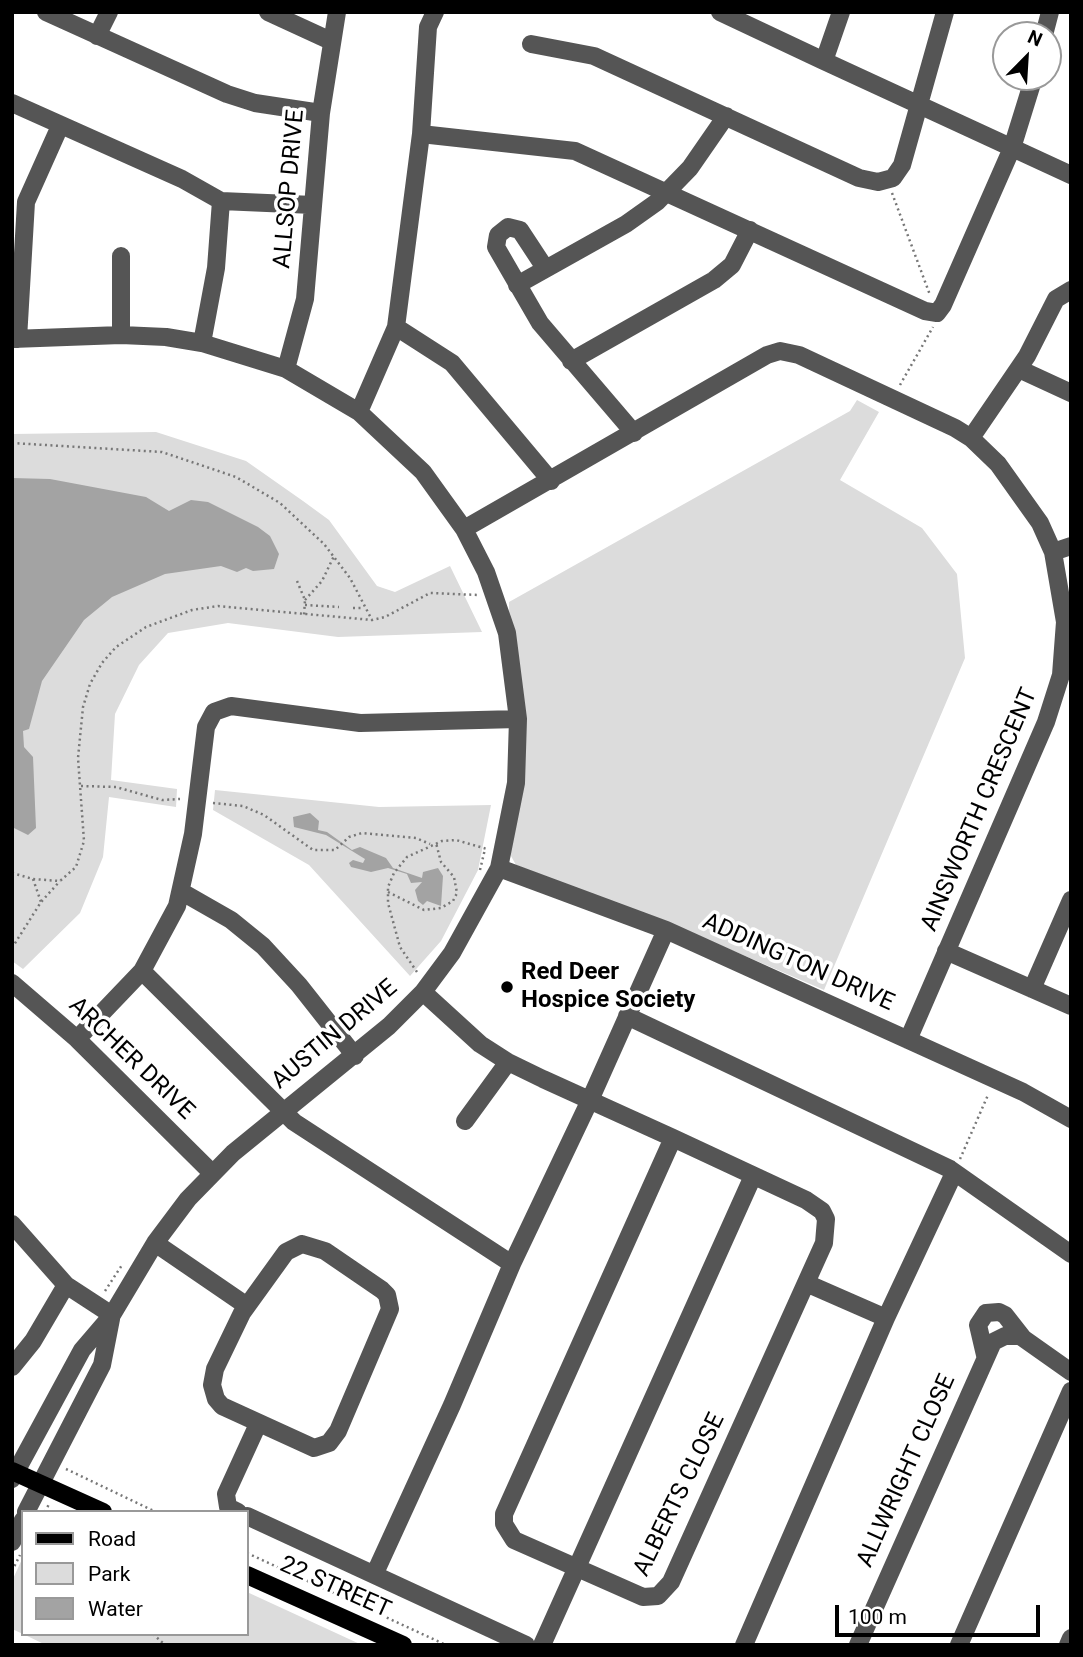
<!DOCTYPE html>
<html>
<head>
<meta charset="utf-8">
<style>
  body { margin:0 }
  #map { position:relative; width:1083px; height:1657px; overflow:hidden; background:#fff; font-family:Roboto,sans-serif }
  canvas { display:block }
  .frame { position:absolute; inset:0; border:14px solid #000; pointer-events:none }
  .legend { position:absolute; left:21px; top:1510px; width:228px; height:126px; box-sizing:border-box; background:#fff; border:2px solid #999; margin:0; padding:9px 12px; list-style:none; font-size:21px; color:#000 }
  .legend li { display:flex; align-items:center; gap:14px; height:35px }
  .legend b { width:35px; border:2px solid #999 }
  .north { position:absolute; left:992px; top:21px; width:70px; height:70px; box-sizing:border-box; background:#fff; border:2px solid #999; border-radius:50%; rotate:24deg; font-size:19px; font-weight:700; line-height:28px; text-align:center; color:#000 }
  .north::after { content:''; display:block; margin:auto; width:24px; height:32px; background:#000; clip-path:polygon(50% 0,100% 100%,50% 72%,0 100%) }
  .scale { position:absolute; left:835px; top:1605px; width:205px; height:32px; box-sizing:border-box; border:4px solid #000; border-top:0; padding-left:9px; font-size:21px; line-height:24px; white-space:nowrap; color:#000; -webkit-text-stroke:5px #fff; paint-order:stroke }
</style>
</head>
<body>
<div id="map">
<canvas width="1083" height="1657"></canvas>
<div class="frame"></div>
<ul class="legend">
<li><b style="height:9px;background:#000"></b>Road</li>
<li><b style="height:19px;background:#dcdcdc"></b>Park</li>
<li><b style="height:19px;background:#a3a3a3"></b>Water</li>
</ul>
<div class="north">N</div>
<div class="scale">100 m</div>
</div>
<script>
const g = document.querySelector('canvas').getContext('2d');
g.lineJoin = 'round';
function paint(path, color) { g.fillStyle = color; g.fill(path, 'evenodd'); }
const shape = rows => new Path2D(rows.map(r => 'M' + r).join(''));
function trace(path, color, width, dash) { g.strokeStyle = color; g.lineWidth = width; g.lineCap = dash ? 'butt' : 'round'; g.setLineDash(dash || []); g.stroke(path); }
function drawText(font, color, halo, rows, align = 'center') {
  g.font = font + ' Roboto,sans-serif'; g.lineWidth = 7; g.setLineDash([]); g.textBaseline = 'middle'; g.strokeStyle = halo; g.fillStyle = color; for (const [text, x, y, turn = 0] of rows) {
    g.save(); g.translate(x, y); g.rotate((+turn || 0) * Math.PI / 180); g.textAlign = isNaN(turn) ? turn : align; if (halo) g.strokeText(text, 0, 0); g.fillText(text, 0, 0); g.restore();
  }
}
const green = shape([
  [857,400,879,412,840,480,922,528,957,574,965,658,824,990,685,930,516,865,511,856,509,602,850,411],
  [156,432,246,461,303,501,329,520,377,586,395,592,450,566,482,632,338,637,228,623,168,633,139,665,115,714,111,780,177,789,176,807,109,797,103,857,80,913,23,969,12,961,12,434],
  [215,790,379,807,491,805,478,870,441,941,410,976,309,865,213,810],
  [23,1557,23,1634,12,1629,12,1581],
  [247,1592,362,1645,46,1645,23,1634,247,1634]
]);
const water = shape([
  [12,478,50,479,146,497,169,511,191,500,208,502,258,527,270,536,279,554,274,569,253,571,246,568,237,572,221,566,165,574,112,597,84,620,42,681,29,729,23,731,24,747,33,757,36,828,28,835,12,827],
  [310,813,319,821,318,830,327,832,352,850,360,847,386,858,393,868,422,878,423,872,438,868,443,876,441,906,427,901,423,905,418,901,415,890,422,882,411,883,407,874,388,868,371,872,351,867,349,863,353,860,363,863,365,859,326,835,294,827,293,817]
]);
const path = shape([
  [892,193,930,295],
  [900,385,933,327],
  [12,443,162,452,236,477,280,503,324,544,350,578,372,620],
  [297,581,305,600,304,615],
  [305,600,322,581,334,556],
  [305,605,339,607],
  [353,608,364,608],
  [81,786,116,787,162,800,180,799],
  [213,803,243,806,264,815,313,850,335,850,349,837,362,833,416,838,430,844],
  [480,870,485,849],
  [12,873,33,879,60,881,76,867,84,841,78,758,83,707,90,684,102,663,116,647,146,627,192,610,218,606,372,620,385,617,430,593,479,595],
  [33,879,41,902],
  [388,892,424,910,441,908,453,901,457,893,454,877,441,862,436,843],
  [12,948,41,902,60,881],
  [417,972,400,947,388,903,388,887,394,873,407,857,442,841,456,840,487,849],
  [960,1159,988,1095],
  [105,1291,122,1265],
  [66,1469,156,1512],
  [45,1512,49,1504],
  [247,1553,446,1645],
  [12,1571,20,1555],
  [153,1634,165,1645]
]);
const minor = shape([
  [46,12,227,94,255,103,321,113],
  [268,12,331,41],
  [720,12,824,61,841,12],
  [1044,35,1050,12],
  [97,36,109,12],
  [531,44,594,56,859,178,878,182,893,178,902,165,945,12],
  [824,61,1071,175],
  [12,103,182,179,221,201,313,205],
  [421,134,575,151,925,311,937,313,943,305,1012,148,1034,77],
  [545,268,520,230,508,227,498,235,496,247,540,323,634,433],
  [517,285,626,224,657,202,690,168,726,116],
  [396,327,452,363,551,481],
  [121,335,121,256],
  [12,339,121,335,166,337,202,343,286,369,359,412,423,472,464,529,486,572,507,633,518,719,516,783,499,868,452,953,423,992,389,1026,233,1153,188,1199,155,1243,112,1315,82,1350,12,1479],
  [18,339,26,202,60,126],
  [202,343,216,268,221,201],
  [571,361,714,280,732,265,750,230],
  [286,369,305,299,321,113,337,12],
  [1019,369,1071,393],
  [359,412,396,327,421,134,428,27,435,12],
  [971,438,1027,356,1056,299,1071,290],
  [464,529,767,355,780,351,799,355,955,428,971,438,998,464,1040,523,1053,552,1065,622,1061,675,1046,722,908,1040],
  [1053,552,1071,546],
  [499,868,666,930,1023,1092,1071,1119],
  [182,892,231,920,263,946,299,985,355,1056],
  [946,951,1071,1006],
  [142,971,294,1122,512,1264],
  [12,983,77,1039,212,1173],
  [1032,989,1071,900],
  [423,992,480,1044,508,1062,543,1079,673,1138,806,1200,822,1211,826,1219,824,1243,671,1582,658,1596,643,1597,514,1540,504,1524,504,1514,673,1138],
  [627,1016,950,1169,1071,1254],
  [77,1039,142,971,177,906,193,834,206,727,214,712,231,706,360,723,518,719],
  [465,1121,508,1062],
  [12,1224,66,1285,112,1315],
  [155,1243,247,1306],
  [302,1244,325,1251,382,1290,387,1295,390,1309,338,1431,329,1443,314,1448,222,1406,216,1399,212,1385,215,1369,242,1313,286,1252,302,1244],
  [806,1283,886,1318],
  [985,1355,978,1325,986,1313,999,1312,1005,1315,1023,1338],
  [12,1367,33,1341,66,1285],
  [26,1512,102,1365,111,1319],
  [238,1512,228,1507,226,1494,258,1424],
  [247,1516,526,1645],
  [12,1542,23,1520],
  [375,1573,452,1405,512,1264,590,1100,666,930],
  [542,1645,753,1176],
  [744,1645,886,1318,954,1173],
  [858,1645,993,1342,1005,1336,1020,1336,1071,1372],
  [959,1645,1071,1391],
  [1068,1645,1071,1638]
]);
const major = shape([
  [12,1471,103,1512],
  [247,1575,403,1645]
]);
const markers = [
  [507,987,7,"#000"]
];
const streetNames = [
  ["ALLSOP DRIVE",290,189,-85],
  ["AINSWORTH CRESCENT",980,810,-67],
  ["ADDINGTON DRIVE",798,963,24],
  ["AUSTIN DRIVE",335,1035,-40],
  ["ARCHER DRIVE",131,1059,44],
  ["ALLWRIGHT CLOSE",907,1471,-66],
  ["ALBERTS CLOSE",680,1495,-64],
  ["22 STREET",335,1588,24]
];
const poiNames = [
  ["Red Deer",521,973],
  ["Hospice Society",521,1001]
];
paint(green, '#dcdcdc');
paint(water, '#a3a3a3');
trace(path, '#777', 2.5, [2, 3.5]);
trace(minor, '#555', 18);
trace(major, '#000', 18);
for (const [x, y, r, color] of markers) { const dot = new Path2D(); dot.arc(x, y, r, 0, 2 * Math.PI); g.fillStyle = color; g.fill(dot); trace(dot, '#fff', 2.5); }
drawText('24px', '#000', '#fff', streetNames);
drawText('bold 24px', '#000', '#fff', poiNames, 'left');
</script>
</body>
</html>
